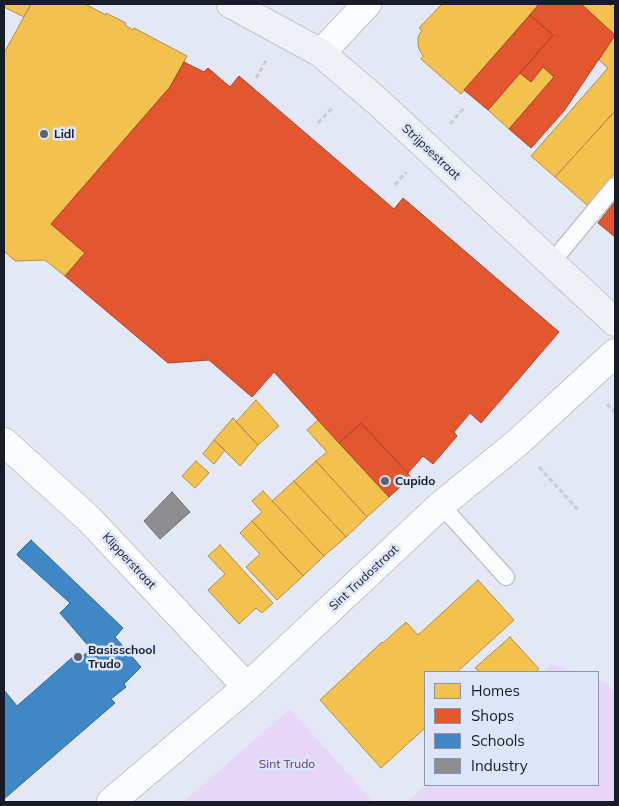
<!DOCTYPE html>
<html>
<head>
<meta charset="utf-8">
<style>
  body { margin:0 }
  #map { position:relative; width:619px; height:806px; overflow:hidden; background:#e3e8f4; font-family:Mulish,sans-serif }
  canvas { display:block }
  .frame { position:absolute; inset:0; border:5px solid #181c28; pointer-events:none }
  .legend { position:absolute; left:424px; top:671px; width:175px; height:115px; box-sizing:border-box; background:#dde5fa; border:1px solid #8e95a6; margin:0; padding:6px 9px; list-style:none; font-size:15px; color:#181c28 }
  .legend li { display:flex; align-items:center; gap:10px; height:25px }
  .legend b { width:25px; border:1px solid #8e95a6 }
</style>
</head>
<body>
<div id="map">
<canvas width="619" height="806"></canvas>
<div class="frame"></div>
<ul class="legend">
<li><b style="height:14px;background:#f2c14e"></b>Homes</li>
<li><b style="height:14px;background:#e4572e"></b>Shops</li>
<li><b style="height:14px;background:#3f88c5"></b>Schools</li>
<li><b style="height:14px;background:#8d8d92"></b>Industry</li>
</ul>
</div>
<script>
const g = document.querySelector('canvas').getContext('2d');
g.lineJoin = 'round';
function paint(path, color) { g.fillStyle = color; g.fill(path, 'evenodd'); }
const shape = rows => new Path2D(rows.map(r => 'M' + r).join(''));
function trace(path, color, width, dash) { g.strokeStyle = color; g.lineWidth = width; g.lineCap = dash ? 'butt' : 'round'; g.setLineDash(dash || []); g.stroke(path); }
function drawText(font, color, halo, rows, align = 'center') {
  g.font = font + ' Mulish,sans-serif'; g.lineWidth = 5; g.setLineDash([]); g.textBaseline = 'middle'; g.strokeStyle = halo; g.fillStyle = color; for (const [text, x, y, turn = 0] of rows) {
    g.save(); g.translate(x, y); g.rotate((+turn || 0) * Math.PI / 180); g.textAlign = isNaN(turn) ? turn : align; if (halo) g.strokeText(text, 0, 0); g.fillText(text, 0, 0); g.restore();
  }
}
const green = shape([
  [551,664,575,672,543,672],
  [598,680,608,684,615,694,615,733,614,737,615,737,615,802,407,802,426,785,598,785],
  [290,709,373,802,183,802]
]);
const homes = shape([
  [4,4,31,4,24,17,4,7,4,4],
  [31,4,85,4,106,15,106,13,126,23,125,25,133,30,134,28,187,56,170,87,51,224,85,253,65,276,45,260,15,261,4,251,4,53,31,4],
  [442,4,539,4,461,94,421,59,423,56,419,49,418,44,418,37,422,30,419,28,442,4],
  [581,4,609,4,615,9,615,32,613,34,581,4],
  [615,35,615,111,555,177,531,156,608,68,599,60,615,35],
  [543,67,554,77,509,129,488,110,520,73,531,82,543,67],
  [615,111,615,173,587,205,555,177,615,111],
  [256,400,279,426,258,445,236,422,256,400],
  [233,418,258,445,240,466,214,440,233,418],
  [318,420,389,497,367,517,316,461,327,452,307,430,318,420],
  [214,440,225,450,214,464,203,454,214,440],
  [196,461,209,473,195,488,182,476,196,461],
  [316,461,367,517,346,537,294,481,316,461],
  [294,481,346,537,324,556,272,501,294,481],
  [263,491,324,556,303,576,252,521,262,512,252,501,263,491],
  [252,521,303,576,277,600,246,567,260,554,240,533,252,521],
  [220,545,273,603,262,613,256,608,239,624,208,590,225,574,208,556,220,545],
  [478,580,514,620,457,672,425,672,425,728,381,768,320,700,382,642,383,643,406,622,418,635,478,580],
  [510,637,539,669,536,672,480,672,475,668,510,637]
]);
const shops = shape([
  [539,4,581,4,615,35,564,111,531,148,509,129,554,77,543,67,531,82,520,73,553,35,530,15,539,4],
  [530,15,553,35,488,110,464,90,530,15],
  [184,62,204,72,208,68,230,87,239,76,394,209,403,198,559,332,481,423,470,413,454,432,457,436,433,464,423,456,408,473,361,423,339,443,274,372,252,397,209,360,168,363,65,276,85,253,51,224,170,87,184,62],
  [615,201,615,237,598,223,615,201],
  [361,423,411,477,389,497,339,443,361,423]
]);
const schools = shape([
  [31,540,123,628,115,637,141,667,124,684,126,687,111,699,115,703,4,799,4,690,17,706,74,656,78,660,91,649,60,613,70,603,18,556,17,554,31,540]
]);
const industry = shape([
  [172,492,190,512,160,539,144,521,172,492]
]);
const path = shape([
  [256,78,266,61],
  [318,123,333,107],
  [450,124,463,109],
  [395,185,406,172],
  [607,404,615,412],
  [539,467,579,511]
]);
const lane = shape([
  [551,263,615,186],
  [441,505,506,577]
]);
const street = shape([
  [321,53,367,4],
  [4,442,89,519,247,687],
  [111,802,247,687,441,505,517,443,615,353]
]);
const secondary = shape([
  [231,4,321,53,377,101,615,322]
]);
const markers = [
  [44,134,5,"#5f636f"],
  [385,481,5,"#5f636f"],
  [78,657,5,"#5f636f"]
];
const poiNames = [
  ["Lidl",54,134],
  ["Cupido",395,481],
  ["Basisschool",88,650],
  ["Trudo",88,664]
];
const streetNames = [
  ["Strijpsestraat",431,152,43],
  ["Klipperstraat",129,561,47],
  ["Sint Trudostraat",364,578,-43]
];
const parkNames = [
  ["Sint Trudo",287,764]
];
paint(green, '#e6d6f7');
paint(homes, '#f2c14e');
trace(homes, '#b19043', 1);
paint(shops, '#e4572e');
trace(shops, '#a7452c', 1);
paint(schools, '#3f88c5');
trace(schools, '#336896', 1);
paint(industry, '#8d8d92');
trace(industry, '#6a6b72', 1);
trace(lane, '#bec3cf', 19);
trace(street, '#bec3cf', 30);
trace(secondary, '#bec3cf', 30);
trace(path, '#cacbcf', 3, [5, 2.5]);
trace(lane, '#fbfcfd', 16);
trace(street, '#fbfcfd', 28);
trace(secondary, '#eef1f6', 28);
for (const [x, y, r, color] of markers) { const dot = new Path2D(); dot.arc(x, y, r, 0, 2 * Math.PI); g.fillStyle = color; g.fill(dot); trace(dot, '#dde5fa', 2); }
drawText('bold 12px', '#181c28', '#dde5fa', poiNames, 'left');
drawText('12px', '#181c28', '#dde5fa', streetNames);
drawText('12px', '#673180', '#dde5fa', parkNames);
</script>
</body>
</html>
